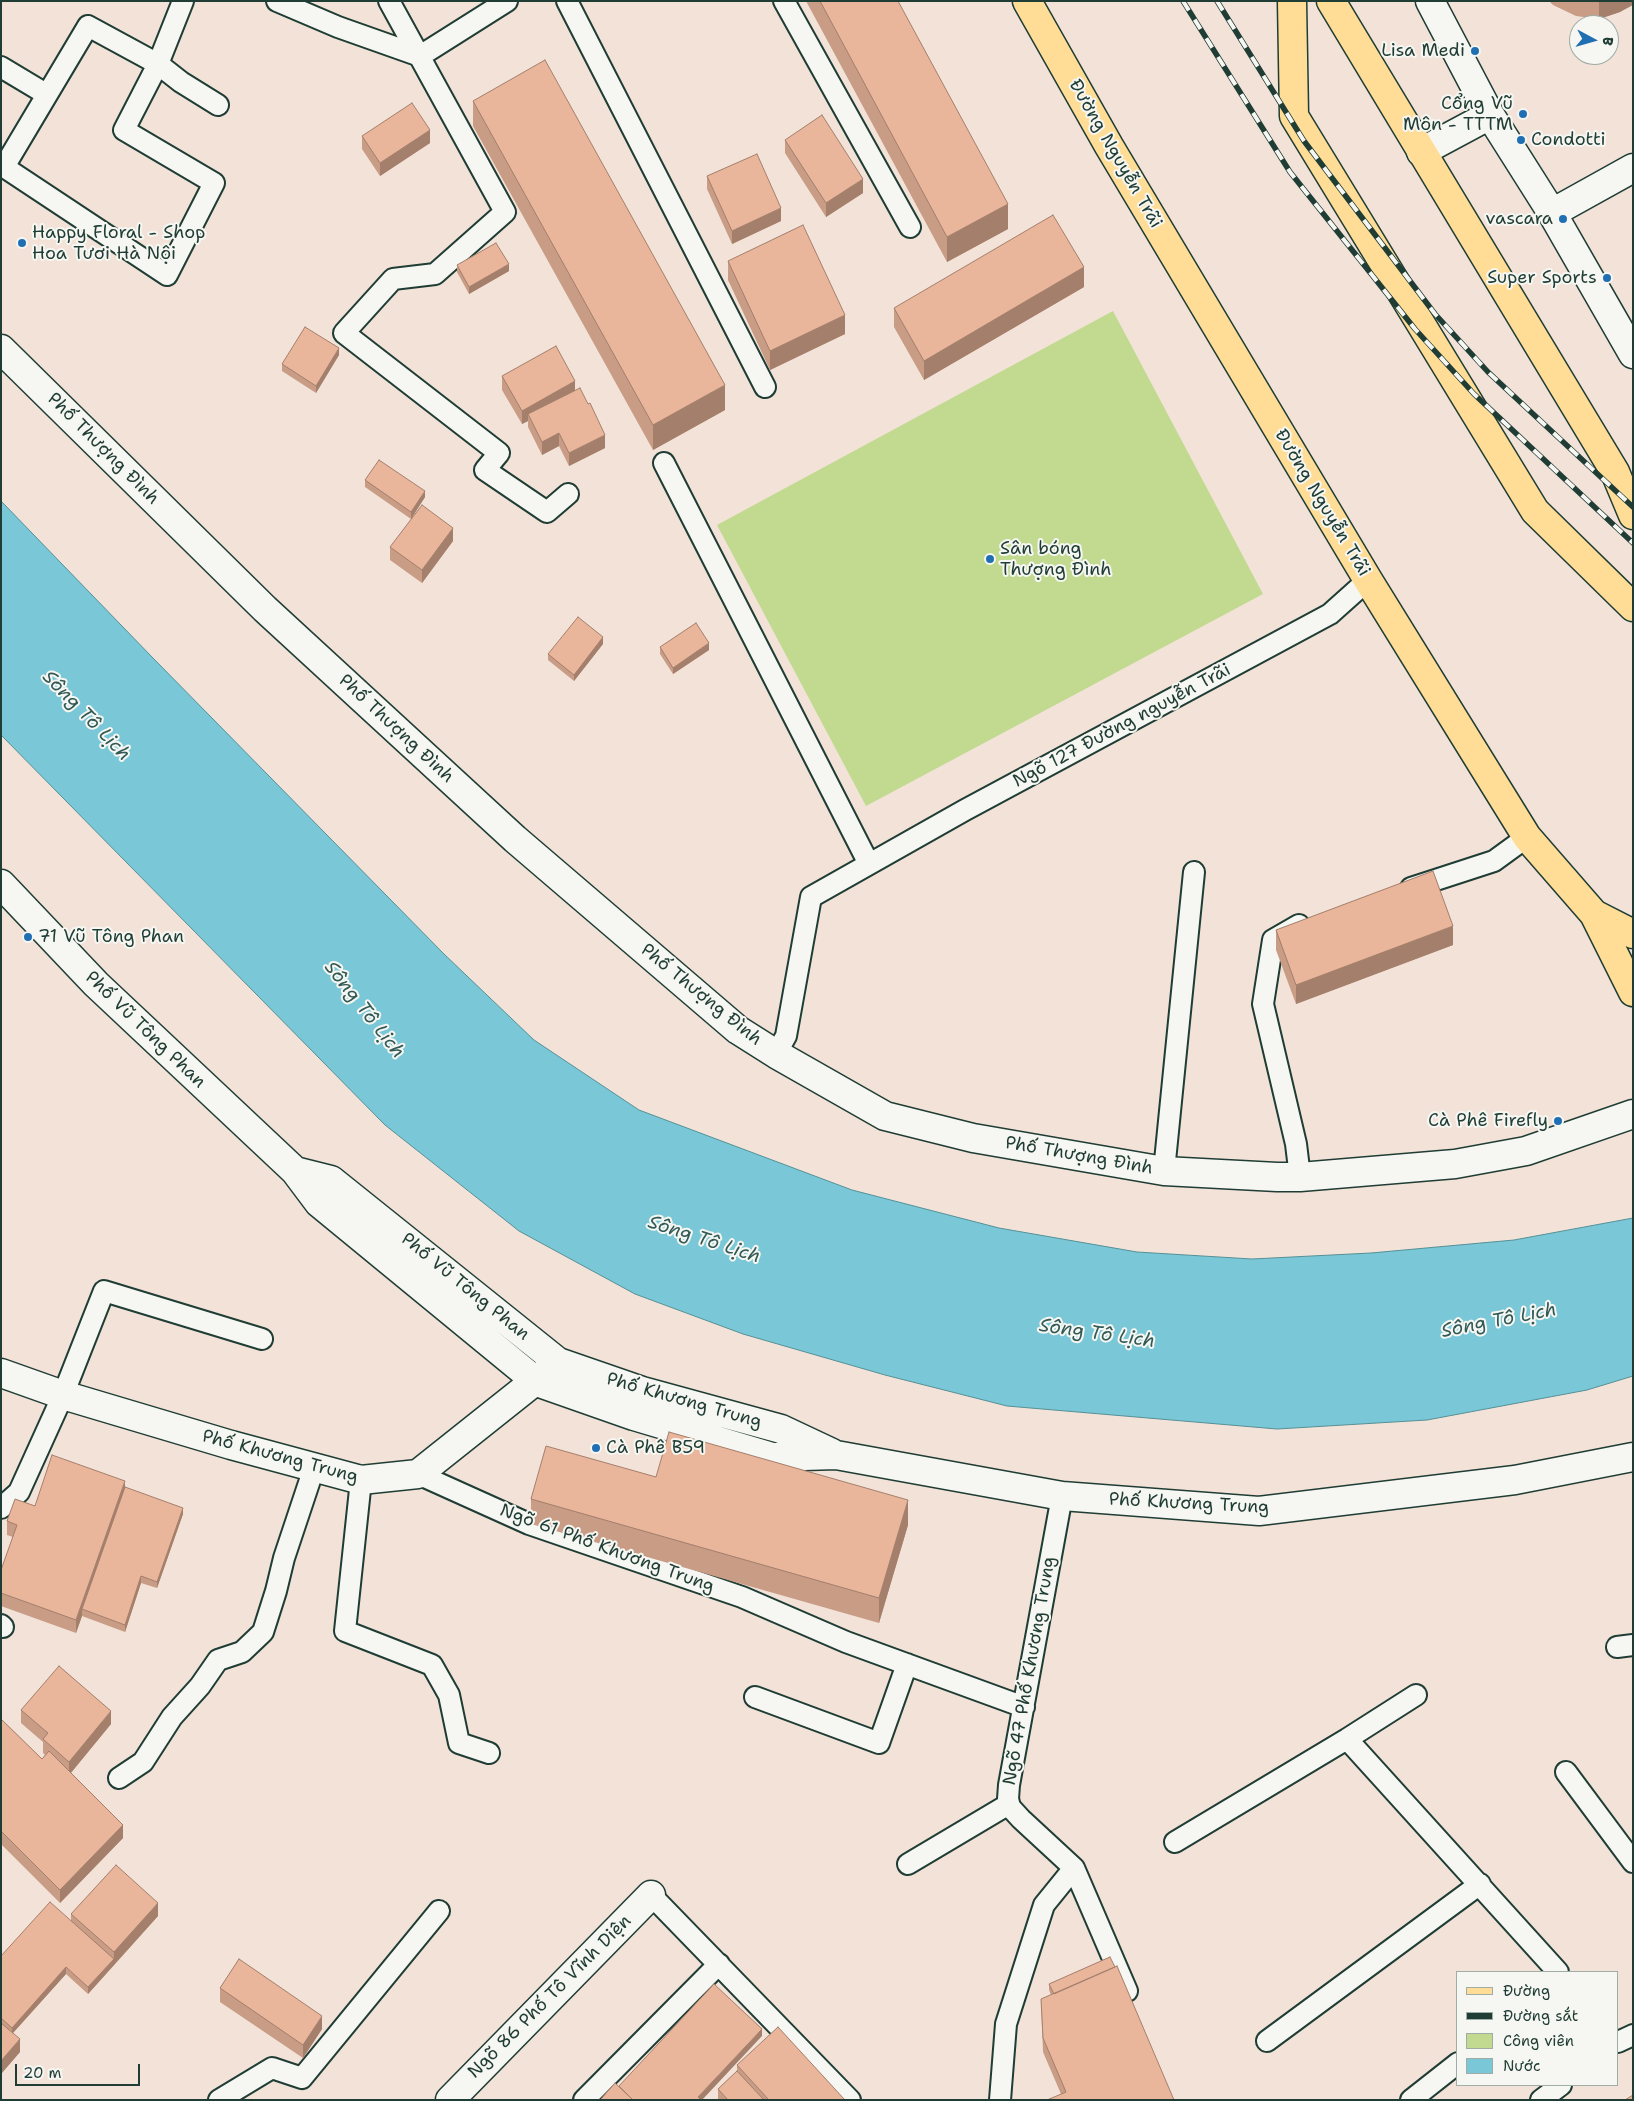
<!DOCTYPE html>
<html>
<head>
<meta charset="utf-8">
<style>
  body { margin:0 }
  #map { position:relative; width:1634px; height:2101px; overflow:hidden; background:#f2e2d8; font-family:"Shantell Sans",sans-serif }
  canvas { display:block }
  .frame { position:absolute; inset:0; border:2px solid #1f3d34; pointer-events:none }
  .legend { position:absolute; left:1456px; top:1971px; width:162px; height:115px; box-sizing:border-box; background:#f6f6f2; border:1px solid #a0aca6; margin:0; padding:6px 9px; list-style:none; font-size:15px; color:#1f3d34 }
  .legend li { display:flex; align-items:center; gap:10px; height:25px }
  .legend b { width:25px; border:1px solid #a0aca6 }
  .north { position:absolute; left:1569px; top:15px; width:50px; height:50px; box-sizing:border-box; background:#f6f6f2; border:1px solid #a0aca6; border-radius:50%; rotate:96deg; font-size:14px; font-weight:700; line-height:20px; text-align:center; color:#1f3d34 }
  .north::after { content:''; display:block; margin:auto; width:18px; height:22px; background:#1f6fb2; clip-path:polygon(50% 0,100% 100%,50% 72%,0 100%) }
  .scale { position:absolute; left:15px; top:2064px; width:125px; height:22px; box-sizing:border-box; border:2px solid #1f3d34; border-top:0; padding-left:6px; font-size:15px; line-height:18px; white-space:nowrap; color:#1f3d34; -webkit-text-stroke:4px #f6f6f2; paint-order:stroke }
</style>
</head>
<body>
<div id="map">
<canvas width="1634" height="2101"></canvas>
<div class="frame"></div>
<ul class="legend">
<li><b style="height:6px;background:#ffdd96"></b>Đường</li>
<li><b style="height:6px;background:#1f3d34"></b>Đường sắt</li>
<li><b style="height:14px;background:#c1da90"></b>Công viên</li>
<li><b style="height:14px;background:#79c7d7"></b>Nước</li>
</ul>
<div class="north">B</div>
<div class="scale">20 m</div>
</div>
<script>
const g = document.querySelector('canvas').getContext('2d');
g.lineJoin = 'round';
function paint(path, color) { g.fillStyle = color; g.fill(path, 'evenodd'); }
const shape = rows => new Path2D(rows.map(r => 'M' + r).join(''));
function trace(path, color, width, dash) { g.strokeStyle = color; g.lineWidth = width; g.lineCap = dash ? 'butt' : 'round'; g.setLineDash(dash || []); g.stroke(path); }
function drawText(font, color, halo, rows, align = 'center') {
  g.font = font + ' "Shantell Sans",sans-serif'; g.lineWidth = 4; g.setLineDash([]); g.textBaseline = 'middle'; g.strokeStyle = halo; g.fillStyle = color; for (const [text, x, y, turn = 0] of rows) {
    g.save(); g.translate(x, y); g.rotate((+turn || 0) * Math.PI / 180); g.textAlign = isNaN(turn) ? turn : align; if (halo) g.strokeText(text, 0, 0); g.fillText(text, 0, 0); g.restore();
  }
}
const green = shape([
  [1113,311,1263,594,866,806,717,525]
]);
const water = shape([
  [1,501,152,657,444,954,534,1040,639,1110,852,1190,999,1228,1137,1252,1252,1259,1371,1253,1514,1240,1633,1218,1633,1376,1587,1390,1427,1420,1277,1429,1007,1406,885,1375,743,1334,635,1294,519,1231,385,1125,1,735,1,501]
]);
const lane = shape([
  [183,1,158,64,181,82,218,105],
  [277,1,338,27,420,56],
  [389,1,505,212,435,274,393,279,344,333,499,453,485,470,547,512,568,494],
  [567,1,765,387],
  [784,1,910,227],
  [88,26,158,64,124,130,214,183,167,275,4,167,88,26],
  [420,56,507,1],
  [1,67,46,94],
  [664,463,869,864],
  [1411,888,1494,861,1527,837],
  [1299,925,1273,940,1263,1004,1296,1144,1300,1177],
  [776,1054,786,1036,811,897,965,810,1330,614,1368,580],
  [1164,1171,1194,872],
  [418,1474,529,1524,742,1597,846,1642,1024,1707],
  [361,1480,345,1631,432,1665,449,1695,459,1743,489,1753],
  [1062,1496,1009,1785,1008,1799,1010,1807,1021,1819,1074,1868,1127,1991],
  [1,1508,19,1492,63,1395,104,1291,262,1339],
  [1,1625,3,1627],
  [1617,1647,1633,1645],
  [755,1697,879,1743,907,1664],
  [1347,1739,1558,1972],
  [1566,1772,1633,1862],
  [119,1778,143,1762,172,1717,200,1686,218,1660,242,1652,263,1632,276,1591,284,1558,314,1468],
  [1175,1842,1347,1739,1416,1695],
  [908,1864,1009,1804],
  [651,1895,850,2100],
  [1267,2041,1480,1884],
  [1618,2042,1633,2035],
  [219,2100,272,2068,302,2078,439,1911],
  [584,2100,719,1964],
  [1000,2100,1006,2024,1044,1905,1074,1868],
  [1411,2100,1458,2063],
  [1541,2100,1561,2085]
]);
const street = shape([
  [1430,1,1490,115,1552,213,1633,354],
  [1421,152,1490,115],
  [1552,213,1633,168],
  [450,2100,651,1895]
]);
const secondary = shape([
  [1,349,265,609,515,839,738,1030,776,1054,885,1116,973,1138,1164,1171,1277,1177,1300,1177,1455,1164,1526,1151,1633,1114],
  [1,884,96,984,295,1171,319,1203,537,1382,634,1416,772,1457,836,1455,1062,1496,1259,1511,1515,1480,1633,1457],
  [295,1171,331,1180,558,1362,642,1391,781,1429,832,1453],
  [1,1373,63,1395,231,1445,361,1480,418,1474,550,1369]
]);
const primary = shape([
  [1027,1,1109,146,1368,580,1527,837,1594,914,1633,992],
  [1292,1,1294,116,1535,511,1633,607],
  [1331,1,1615,472,1633,515],
  [1594,914,1633,934]
]);
const rail = shape([
  [1183,1,1290,172,1415,329,1474,394,1633,543],
  [1217,1,1304,141,1435,314,1488,372,1633,507]
]);
const wall = shape([
  [806,1,898,1,1008,229,947,262],
  [1549,1,1633,1,1620,12,1599,19,1576,16,1553,5],
  [473,101,725,410,653,450,473,126],
  [362,136,430,143,380,176,362,149],
  [785,140,863,193,826,217,785,153],
  [707,176,781,221,732,244,707,189],
  [728,261,845,334,770,370,728,280],
  [457,265,509,271,469,294,457,272],
  [1084,287,924,380,894,327,894,308],
  [339,355,316,393,282,371,282,364],
  [502,376,575,390,605,448,569,466,559,446,542,455,528,427,528,421,522,424,502,390],
  [365,480,425,497,411,519,365,487],
  [453,541,422,583,390,560,390,547],
  [603,644,574,681,548,660,548,654],
  [660,647,709,650,673,674,660,654],
  [1276,930,1453,945,1296,1004,1276,950],
  [656,1477,908,1525,879,1623,531,1524,531,1499],
  [125,1487,183,1514,157,1588,141,1583,125,1632,82,1616,76,1633,1,1606,1,1570,13,1537,7,1535,7,1521,35,1506],
  [21,1710,111,1724,71,1773,123,1838,60,1903,1,1844,1,1719,42,1759,45,1755,43,1753,43,1742,21,1723],
  [71,1914,158,1916,88,1994,66,1974,13,2033,20,2052,1,2074,1,1956,71,1920],
  [1049,1984,1174,2100,1061,2094,1043,2052,1041,1999,1051,1995,1049,1990],
  [220,1988,322,2029,303,2058,220,2002],
  [737,2065,845,2100,718,2100,718,2089,737,2071]
]);
const shadedWall = shape([
  [1599,1,1633,1,1633,5,1620,12,1599,19],
  [430,130,430,143,380,176,380,163],
  [863,179,863,193,826,217,826,203],
  [1008,204,1008,229,947,262,947,237],
  [781,208,781,221,732,244,732,231],
  [509,264,509,271,469,294,469,287],
  [1084,267,1084,287,924,380,924,361],
  [845,315,845,334,770,370,770,351],
  [339,348,339,355,316,393,316,386],
  [575,381,575,394,528,414,528,421,522,424,522,411],
  [725,385,725,410,653,450,653,425],
  [559,433,559,446,542,455,542,442],
  [605,435,605,448,569,466,569,453],
  [425,491,425,497,411,519,411,512],
  [453,528,453,541,422,583,422,570],
  [603,637,603,644,574,681,574,675],
  [709,643,709,650,673,674,673,668],
  [1453,926,1453,945,1296,1004,1296,985],
  [125,1481,125,1494,82,1609,82,1616,76,1633,76,1620],
  [908,1500,908,1525,879,1623,879,1598],
  [183,1508,183,1514,157,1588,157,1582],
  [141,1576,141,1583,125,1632,125,1625],
  [111,1711,111,1724,69,1775,69,1762],
  [123,1825,123,1838,60,1903,60,1890],
  [158,1903,158,1916,88,1994,88,1987,114,1959,114,1952],
  [66,1967,66,1974,12,2034,12,2028],
  [322,2016,322,2029,303,2058,303,2045],
  [762,2029,762,2036,702,2100,698,2100,698,2097],
  [20,2039,20,2052,1,2074,1,2061]
]);
const building = shape([
  [820,1,898,1,1008,204,947,237,820,1],
  [545,60,725,385,653,425,473,101,545,60],
  [412,103,430,130,380,163,362,136,412,103],
  [822,115,863,179,826,203,785,140,822,115],
  [757,154,781,208,732,231,707,176,757,154],
  [1053,215,1084,267,924,361,894,308,1053,215],
  [803,225,845,315,770,351,728,261,803,225],
  [496,243,509,264,469,287,457,265,496,243],
  [305,327,339,348,316,386,282,364,305,327],
  [556,346,575,381,522,411,502,376,556,346],
  [580,388,588,404,590,403,605,435,569,453,559,433,542,442,528,414,580,388],
  [379,460,425,491,411,512,365,480,379,460],
  [422,505,453,528,422,570,390,547,422,505],
  [578,617,603,637,574,675,548,654,578,617],
  [696,623,709,643,673,668,660,647,696,623],
  [1433,871,1453,926,1296,985,1276,930,1433,871],
  [669,1432,908,1500,879,1598,531,1499,546,1446,656,1477,669,1432],
  [52,1455,125,1481,76,1620,1,1593,1,1570,17,1525,7,1521,15,1499,35,1506,52,1455],
  [125,1487,183,1508,157,1582,141,1576,125,1625,82,1609,125,1487],
  [59,1666,111,1711,69,1762,43,1739,48,1733,21,1710,59,1666],
  [1,1719,42,1759,49,1751,123,1825,60,1890,1,1831,1,1719],
  [116,1865,158,1903,114,1952,71,1914,116,1865],
  [50,1902,114,1959,88,1987,66,1967,12,2028,1,2018,1,1956,50,1902],
  [1110,1957,1115,1967,1054,1994,1049,1984,1110,1957],
  [239,1959,322,2016,303,2045,220,1988,239,1959],
  [1117,1966,1174,2100,1047,2100,1066,2092,1043,2038,1041,1999,1117,1966],
  [714,1984,762,2029,698,2097,701,2100,633,2100,619,2086,714,1984],
  [1,2023,20,2039,1,2061,1,2023],
  [778,2027,845,2100,769,2100,737,2065,778,2027],
  [737,2071,764,2100,728,2100,718,2089,737,2071],
  [615,2083,633,2100,600,2100,615,2083],
  [1633,2095,1633,2100,1625,2100,1633,2095]
]);
const markers = [
  [1475,51,5,"#1f6fb2"],
  [1523,114,5,"#1f6fb2"],
  [1521,140,5,"#1f6fb2"],
  [1563,219,5,"#1f6fb2"],
  [22,243,5,"#1f6fb2"],
  [1607,278,5,"#1f6fb2"],
  [990,559,5,"#1f6fb2"],
  [28,937,5,"#1f6fb2"],
  [1558,1121,5,"#1f6fb2"],
  [596,1448,5,"#1f6fb2"]
];
const poiNames = [
  ["Lisa Medi",1465,51],
  ["Cổng Vũ",1513,104],
  ["Môn - TTTM",1513,125],
  ["Condotti",1531,140,"left"],
  ["vascara",1553,219],
  ["Happy Floral - Shop",32,233,"left"],
  ["Hoa Tươi Hà Nội",32,254,"left"],
  ["Super Sports",1597,278],
  ["Sân bóng",1000,549,"left"],
  ["Thượng Đình",1000,570,"left"],
  ["71 Vũ Tông Phan",38,937,"left"],
  ["Cà Phê Firefly",1548,1121],
  ["Cà Phê B59",606,1448,"left"]
];
const streetNames = [
  ["Đường Nguyễn Trãi",1115,154,60],
  ["Phố Thượng Đình",103,449,45],
  ["Đường Nguyễn Trãi",1322,503,59],
  ["Ngõ 127 Đường nguyễn Trãi",1122,726,-28],
  ["Phố Thượng Đình",396,729,43],
  ["Phố Thượng Đình",701,995,39],
  ["Phố Vũ Tông Phan",145,1030,44],
  ["Phố Thượng Đình",1079,1156,10],
  ["Phố Vũ Tông Phan",465,1287,39],
  ["Phố Khương Trung",684,1401,16],
  ["Phố Khương Trung",280,1457,15],
  ["Phố Khương Trung",1189,1504,3],
  ["Ngõ 61 Phố Khương Trung",607,1549,20],
  ["Ngõ 47 Phố Khương Trung",1030,1671,-80],
  ["Ngõ 86 Phố Tô Vĩnh Diện",550,1997,-45]
];
const waterNames = [
  ["Sông Tô Lịch",86,716,46],
  ["Sông Tô Lịch",364,1010,52],
  ["Sông Tô Lịch",704,1240,18],
  ["Sông Tô Lịch",1499,1321,-11],
  ["Sông Tô Lịch",1097,1334,8]
];
paint(green, '#c1da90');
paint(water, '#79c7d7');
trace(water, '#559096', 1);
trace(lane, '#1f3d34', 24);
trace(street, '#1f3d34', 31);
trace(secondary, '#1f3d34', 31);
trace(primary, '#1f3d34', 31);
trace(lane, '#f6f6f2', 20);
trace(street, '#f6f6f2', 28);
trace(secondary, '#f6f6f2', 28);
trace(primary, '#ffdd96', 28);
trace(rail, '#1f3d34', 5.5);
trace(rail, '#f6f6f2', 4, [11]);
paint(wall, '#c89c85');
paint(shadedWall, '#a37f6c');
paint(building, '#e9b59b');
trace(building, '#a37f6c', 1);
for (const [x, y, r, color] of markers) { const dot = new Path2D(); dot.arc(x, y, r, 0, 2 * Math.PI); g.fillStyle = color; g.fill(dot); trace(dot, '#f6f6f2', 2); }
drawText('18px', '#1f3d34', '#f6f6f2', poiNames, 'right');
drawText('18px', '#1f3d34', '#f6f6f2', streetNames);
drawText('italic 19px', '#315955', '#f6f6f2', waterNames);
</script>
</body>
</html>
